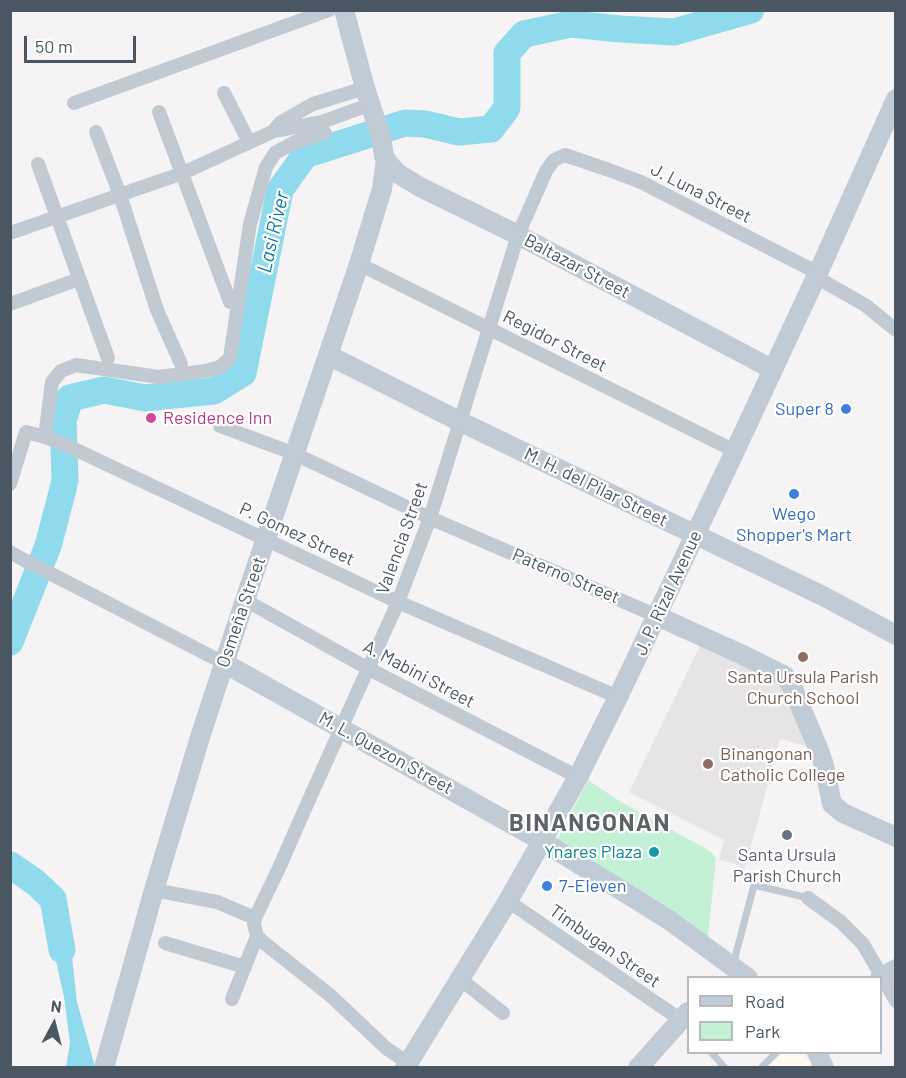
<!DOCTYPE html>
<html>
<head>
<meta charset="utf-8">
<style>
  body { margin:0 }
  #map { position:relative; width:906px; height:1078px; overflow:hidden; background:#f5f3f3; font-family:Barlow,sans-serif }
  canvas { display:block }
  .frame { position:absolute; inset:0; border:12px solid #4a5661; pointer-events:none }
  .legend { position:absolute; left:687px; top:976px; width:195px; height:78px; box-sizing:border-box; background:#fff; border:2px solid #b7bbc0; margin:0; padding:8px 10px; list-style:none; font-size:18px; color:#4a5661 }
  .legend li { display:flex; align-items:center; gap:12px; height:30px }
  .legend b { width:30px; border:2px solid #b7bbc0 }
  .north { position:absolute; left:24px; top:994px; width:60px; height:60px; -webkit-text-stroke:4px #fff; paint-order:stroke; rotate:7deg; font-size:16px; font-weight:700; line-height:24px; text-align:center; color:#4a5661 }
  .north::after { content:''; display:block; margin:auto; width:21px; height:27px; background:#4a5661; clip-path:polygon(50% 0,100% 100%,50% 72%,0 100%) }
  .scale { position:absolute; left:24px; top:36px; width:112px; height:27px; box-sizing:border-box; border:3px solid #4a5661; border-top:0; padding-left:8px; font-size:18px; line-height:21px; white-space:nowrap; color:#4a5661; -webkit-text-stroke:4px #fff; paint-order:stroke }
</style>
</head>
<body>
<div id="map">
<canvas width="906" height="1078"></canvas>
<div class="frame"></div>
<ul class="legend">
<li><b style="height:8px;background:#c1cbd6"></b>Road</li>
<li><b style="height:16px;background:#c3f1d5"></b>Park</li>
</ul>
<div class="north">N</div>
<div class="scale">50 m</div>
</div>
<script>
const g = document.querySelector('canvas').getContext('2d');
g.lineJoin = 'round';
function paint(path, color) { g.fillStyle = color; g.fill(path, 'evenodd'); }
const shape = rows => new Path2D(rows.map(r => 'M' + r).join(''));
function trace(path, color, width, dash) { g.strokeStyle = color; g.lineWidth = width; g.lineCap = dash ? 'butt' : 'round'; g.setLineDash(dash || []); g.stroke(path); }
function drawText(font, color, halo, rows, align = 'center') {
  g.font = font + ' Barlow,sans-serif'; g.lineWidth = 4.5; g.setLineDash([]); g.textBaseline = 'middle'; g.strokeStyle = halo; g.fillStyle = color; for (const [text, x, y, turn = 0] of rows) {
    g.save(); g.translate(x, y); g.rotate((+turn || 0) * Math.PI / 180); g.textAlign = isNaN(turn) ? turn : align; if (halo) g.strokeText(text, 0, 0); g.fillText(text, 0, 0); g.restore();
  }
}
const commercial = shape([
  [784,1052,802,1053,811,1067,764,1068]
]);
const education = shape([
  [701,644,782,684,817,749,780,739,744,871,736,864,719,860,724,840,629,792]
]);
const green = shape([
  [588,780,621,802,710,851,716,858,708,937,555,844]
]);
const water = shape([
  [67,912,77,1002,95,1067,66,1067,70,1043,64,997,46,916]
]);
const river = shape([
  [10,642,48,546,63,489,65,479,63,421,70,398,104,390,145,398,214,391,243,373,280,190,305,155,405,123,425,124,459,132,491,129,507,108,507,53,524,34,571,24,620,29,674,32,751,10],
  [10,865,35,882,53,899,62,950]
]);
const lane = shape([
  [733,965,754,885,808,898],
  [711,1052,725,1068],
  [761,1068,777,1052]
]);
const street = shape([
  [224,93,249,142],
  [74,103,329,10],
  [159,112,230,302],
  [275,129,281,122,313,104,365,88],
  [96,132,120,195,157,310,181,364],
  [38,164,108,358],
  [10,233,183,173,274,131,322,122,371,104],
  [359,264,735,451],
  [816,277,865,305,896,330],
  [10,304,79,279],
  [220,426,295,454,430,518,657,616],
  [45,437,52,382,61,371,76,365,159,377,206,371,220,367,230,358,250,224,266,167,275,153,295,142,325,133],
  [10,484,26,432,45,437,68,446,398,602,618,697],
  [10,552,26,561,224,663],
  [245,600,369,669,578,777],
  [154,890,217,902,255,918],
  [808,898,841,922,863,944,896,1001],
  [508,901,681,1020],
  [165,943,245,967],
  [460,979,503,1013],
  [232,999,257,936],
  [408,1063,386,1048,331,996,263,942,257,936,254,924,255,918,279,868,308,802,398,602,430,518,518,235,546,171,554,160,565,155,609,170,641,182,818,273]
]);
const secondary = shape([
  [344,10,365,88,381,137,384,156,389,164,397,173,420,187,518,235,772,369],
  [328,355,461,422,823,596,896,635],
  [657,616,743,655,785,676,793,689,818,748,824,765,832,804,843,813,896,837],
  [224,663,542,841,669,920,748,978],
  [880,978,896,969],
  [817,1052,824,1068],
  [104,1068,154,890,201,734,245,600,359,264,382,189,386,159],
  [405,1068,508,901,578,777,618,697,735,451,818,273,896,99],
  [638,1068,688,1012]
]);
const markers = [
  [846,409,6,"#3f7fe0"],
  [151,418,6,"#d1479c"],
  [794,494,6,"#3f7fe0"],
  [803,657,6,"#8d6e63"],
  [708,764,6,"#8d6e63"],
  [787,835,6,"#6b7280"],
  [654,852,6,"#0f9aa8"],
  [547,886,6,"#3f7fe0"]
];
const streetNames = [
  ["J. Luna Street",701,193,27],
  ["Baltazar Street",577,266,28],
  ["Regidor Street",555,341,27],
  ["M. H. del Pilar Street",596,487,26],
  ["P. Gomez Street",297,534,25],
  ["Valencia Street",402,538,-70],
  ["Paterno Street",566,576,23],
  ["J. P. Rizal Avenue",668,593,-65],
  ["Osmeña Street",241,612,-71],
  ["A. Mabini Street",419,674,28],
  ["M. L. Quezon Street",386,753,29],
  ["Timbugan Street",605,946,35]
];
const shopNames = [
  ["Super 8",834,409],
  ["Wego",794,514,"center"],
  ["Shopper's Mart",794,535,"center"],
  ["7-Eleven",559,886,"left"]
];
const hotelNames = [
  ["Residence Inn",163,418]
];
const educationNames = [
  ["Santa Ursula Parish",803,677],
  ["Church School",803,698],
  ["Binangonan",720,754,"left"],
  ["Catholic College",720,775,"left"]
];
const cultureNames = [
  ["Ynares Plaza",642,852]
];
const worshipNames = [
  ["Santa Ursula",787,855],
  ["Parish Church",787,876]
];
const waterNames = [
  ["Lasi River",273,232,-77]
];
const districtNames = [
  ["BINANGONAN",590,823]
];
paint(commercial, '#fdf9ef');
paint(education, '#e6e4e5');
paint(green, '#c3f1d5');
paint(water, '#90daee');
trace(river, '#90daee', 27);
trace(lane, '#c1cad2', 7);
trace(street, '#c1cad2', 14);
trace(secondary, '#c1cbd6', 20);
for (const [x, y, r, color] of markers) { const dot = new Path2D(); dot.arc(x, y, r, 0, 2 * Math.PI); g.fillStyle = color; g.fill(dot); trace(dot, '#fff', 2); }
drawText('18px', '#4a5661', '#fff', streetNames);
drawText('18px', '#366cbe', '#fff', shopNames, 'right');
drawText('18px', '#b23c85', '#fff', hotelNames, 'left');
drawText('18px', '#785e54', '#fff', educationNames);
drawText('18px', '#0d838f', '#fff', cultureNames, 'right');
drawText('18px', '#5b616d', '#fff', worshipNames);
drawText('italic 20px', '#0c7c9b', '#fff', waterNames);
g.letterSpacing = '1.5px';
drawText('bold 24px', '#5f6368', '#fff', districtNames);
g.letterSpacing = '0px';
</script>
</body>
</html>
